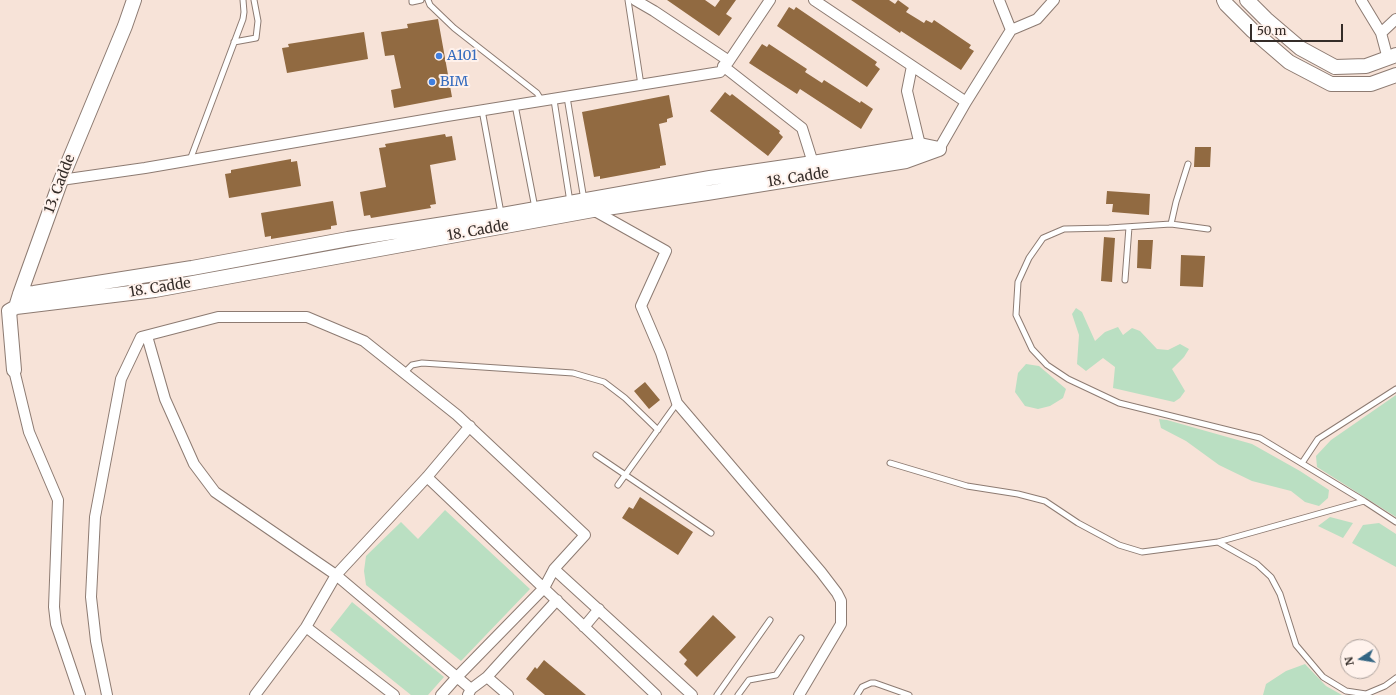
<!DOCTYPE html>
<html>
<head>
<meta charset="utf-8">
<style>
  body { margin:0 }
  #map { position:relative; width:1396px; height:695px; overflow:hidden; background:#f7e3d8; font-family:Merriweather,serif }
  canvas { display:block }
  .north { position:absolute; left:1340px; top:639px; width:40px; height:40px; box-sizing:border-box; background:#fff2ec; border:1px solid #aea39e; border-radius:50%; rotate:258deg; font-size:11px; font-weight:700; line-height:16px; text-align:center; color:#342c28 }
  .north::after { content:''; display:block; margin:auto; width:14px; height:18px; background:#336583; clip-path:polygon(50% 0,100% 100%,50% 72%,0 100%) }
  .scale { position:absolute; left:1250px; top:24px; width:93px; height:18px; box-sizing:border-box; border:2px solid #342c28; border-top:0; padding-left:5px; font-size:12px; line-height:14px; white-space:nowrap; color:#342c28; -webkit-text-stroke:3px #fff2ec; paint-order:stroke }
</style>
</head>
<body>
<div id="map">
<canvas width="1396" height="695"></canvas>
<div class="north">N</div>
<div class="scale">50 m</div>
</div>
<script>
const g = document.querySelector('canvas').getContext('2d');
g.lineJoin = 'round';
function paint(path, color) { g.fillStyle = color; g.fill(path, 'evenodd'); }
const shape = rows => new Path2D(rows.map(r => 'M' + r).join(''));
function trace(path, color, width, dash) { g.strokeStyle = color; g.lineWidth = width; g.lineCap = dash ? 'butt' : 'round'; g.setLineDash(dash || []); g.stroke(path); }
function drawText(font, color, halo, rows, align = 'center') {
  g.font = font + ' Merriweather,serif'; g.lineWidth = 4; g.setLineDash([]); g.textBaseline = 'middle'; g.strokeStyle = halo; g.fillStyle = color; for (const [text, x, y, turn = 0] of rows) {
    g.save(); g.translate(x, y); g.rotate((+turn || 0) * Math.PI / 180); g.textAlign = isNaN(turn) ? turn : align; if (halo) g.strokeText(text, 0, 0); g.fillText(text, 0, 0); g.restore();
  }
}
const green = shape([
  [1076,308,1082,312,1095,341,1105,332,1118,327,1123,335,1132,328,1140,331,1157,349,1168,350,1180,344,1189,349,1184,357,1172,369,1185,391,1180,398,1174,402,1113,388,1115,367,1103,358,1086,371,1077,364,1079,335,1072,314],
  [1026,364,1039,366,1066,389,1063,398,1050,406,1038,409,1025,406,1015,392,1018,373],
  [1396,395,1396,517,1317,467,1316,456,1331,440],
  [1159,419,1167,420,1252,444,1300,471,1329,490,1328,498,1319,506,1305,502,1291,491,1252,481,1219,465,1186,441,1161,428],
  [445,510,530,589,461,661,366,585,364,571,366,556,401,522,418,539],
  [1330,517,1353,523,1343,538,1318,526],
  [1379,523,1396,534,1396,567,1352,543,1363,525],
  [352,602,444,677,428,695,411,695,330,630],
  [1305,664,1326,686,1342,695,1263,695,1266,684,1286,671]
]);
const building = shape([
  [667,0,705,0,715,7,720,0,736,0,726,14,732,18,719,36],
  [851,0,889,0,895,4,898,0,909,8,906,12,924,23,926,20,932,23,934,20,971,45,969,48,974,51,961,70,901,31,900,33],
  [789,7,794,10,796,7,877,62,875,65,880,69,867,87,777,26],
  [438,19,452,97,394,108,391,90,401,88,394,55,385,56,381,32,408,28,407,24],
  [364,32,368,59,287,73,282,48,289,47,288,44],
  [762,44,767,47,769,44,807,69,805,72,822,83,824,80,860,103,861,101,873,109,861,129,800,89,797,94,749,63],
  [725,92,730,96,732,94,780,131,779,133,783,137,768,156,710,111],
  [669,95,673,117,667,119,667,122,659,124,666,165,660,166,660,168,600,179,600,176,594,177,582,112],
  [445,134,446,137,452,136,456,160,430,165,436,204,430,205,431,208,371,218,370,215,364,216,360,192,386,187,379,148,386,147,385,144],
  [1195,147,1211,147,1210,167,1194,167],
  [291,159,291,162,297,161,301,186,229,198,225,174,231,173,231,170],
  [1107,191,1150,194,1149,215,1112,212,1113,204,1106,204],
  [333,201,337,225,331,226,331,229,271,239,271,236,265,237,261,213],
  [1104,237,1115,238,1112,282,1101,281],
  [1138,240,1153,240,1151,269,1137,268],
  [1181,255,1205,256,1203,287,1180,286],
  [645,382,660,400,649,409,634,391],
  [640,497,693,532,678,555,622,518,629,507,633,509],
  [713,615,736,637,697,677,684,664,687,660,679,652],
  [544,660,586,695,545,695,526,679,535,667,537,669]
]);
const lane = shape([
  [412,0,412,2,421,0],
  [428,0,430,5,454,28,537,93,542,101],
  [628,0,641,85],
  [234,42,256,38,258,21,254,0],
  [567,97,584,200],
  [554,100,570,202],
  [515,105,535,208],
  [482,110,501,213],
  [190,160,243,19,244,12,243,0],
  [1171,224,1176,202,1188,164],
  [1208,229,1171,224,1109,228,1064,229,1043,238,1029,258,1018,282,1016,315,1032,349,1047,365,1068,379,1119,403,1260,438,1364,501,1396,522],
  [1125,280,1129,227],
  [404,373,412,365,422,363,573,373,604,382,625,398,658,430],
  [596,455,711,533],
  [890,463,967,486,1018,494,1045,501,1078,523,1119,545,1142,552,1218,542,1257,564,1271,577,1280,594,1296,645,1323,677,1346,691,1366,694,1385,686,1396,678],
  [1302,463,1318,439,1396,389],
  [618,485,677,403],
  [1218,542,1364,501],
  [717,695,770,620],
  [738,695,749,680,776,675,801,638],
  [857,695,862,687,871,683,875,683,909,695]
]);
const street = shape([
  [635,0,654,11,729,61],
  [814,0,966,102],
  [999,0,1011,30],
  [1361,0,1381,33],
  [1011,30,1037,19,1054,0],
  [1388,59,1381,33,1396,19],
  [723,66,802,128,813,163],
  [912,66,907,91,920,145],
  [939,149,966,102,1011,30],
  [61,180,145,168,447,116,720,72,729,61,770,0],
  [593,210,666,251,641,306,661,353,677,403,821,572,837,593,841,601,841,624,799,695],
  [147,336,165,399,194,464,215,492,336,575,471,689],
  [14,370,29,432,58,500,54,607,56,624,80,695],
  [427,477,656,695],
  [554,569,692,695],
  [306,627,394,695],
  [584,627,599,609],
  [487,677,508,695],
  [107,695,96,641,91,597,95,517,121,379,141,337,218,317,307,317,364,341,457,415,585,535,554,569,544,588,457,677,441,695],
  [255,695,306,627,336,575,427,477,470,426],
  [468,695,471,689,487,677,557,600]
]);
const secondary = shape([
  [1224,0,1226,4,1253,31,1289,62,1331,84,1371,84,1396,75],
  [1247,0,1266,19,1300,48,1335,67,1366,66,1396,55],
  [20,294,34,293,192,268,348,239,502,215,710,178,813,163,920,145,939,149],
  [16,307,155,290,593,210,707,193,906,161,939,149],
  [14,370,9,311,16,307,20,294,61,180,125,26,134,0]
]);
const markers = [
  [439,56,4,"#3f7fe0"],
  [432,82,4,"#3f7fe0"]
];
const shopNames = [
  ["A101",447,56],
  ["BIM",440,82]
];
const streetNames = [
  ["18. Cadde",798,178,-9],
  ["13. Cadde",60,184,-69],
  ["18. Cadde",478,231,-10],
  ["18. Cadde",160,288,-9]
];
paint(green, '#badfc2');
paint(building, '#916a41');
trace(lane, '#8d7b72', 7);
trace(street, '#8d7b72', 12);
trace(secondary, '#8d7b72', 16);
trace(lane, '#fff', 5);
trace(street, '#fff', 10);
trace(secondary, '#fff', 14);
for (const [x, y, r, color] of markers) { const dot = new Path2D(); dot.arc(x, y, r, 0, 2 * Math.PI); g.fillStyle = color; g.fill(dot); trace(dot, '#fff2ec', 1.5); }
drawText('14px', '#366cbe', '#fff2ec', shopNames, 'left');
drawText('14px', '#342c28', '#fff2ec', streetNames);
</script>
</body>
</html>
